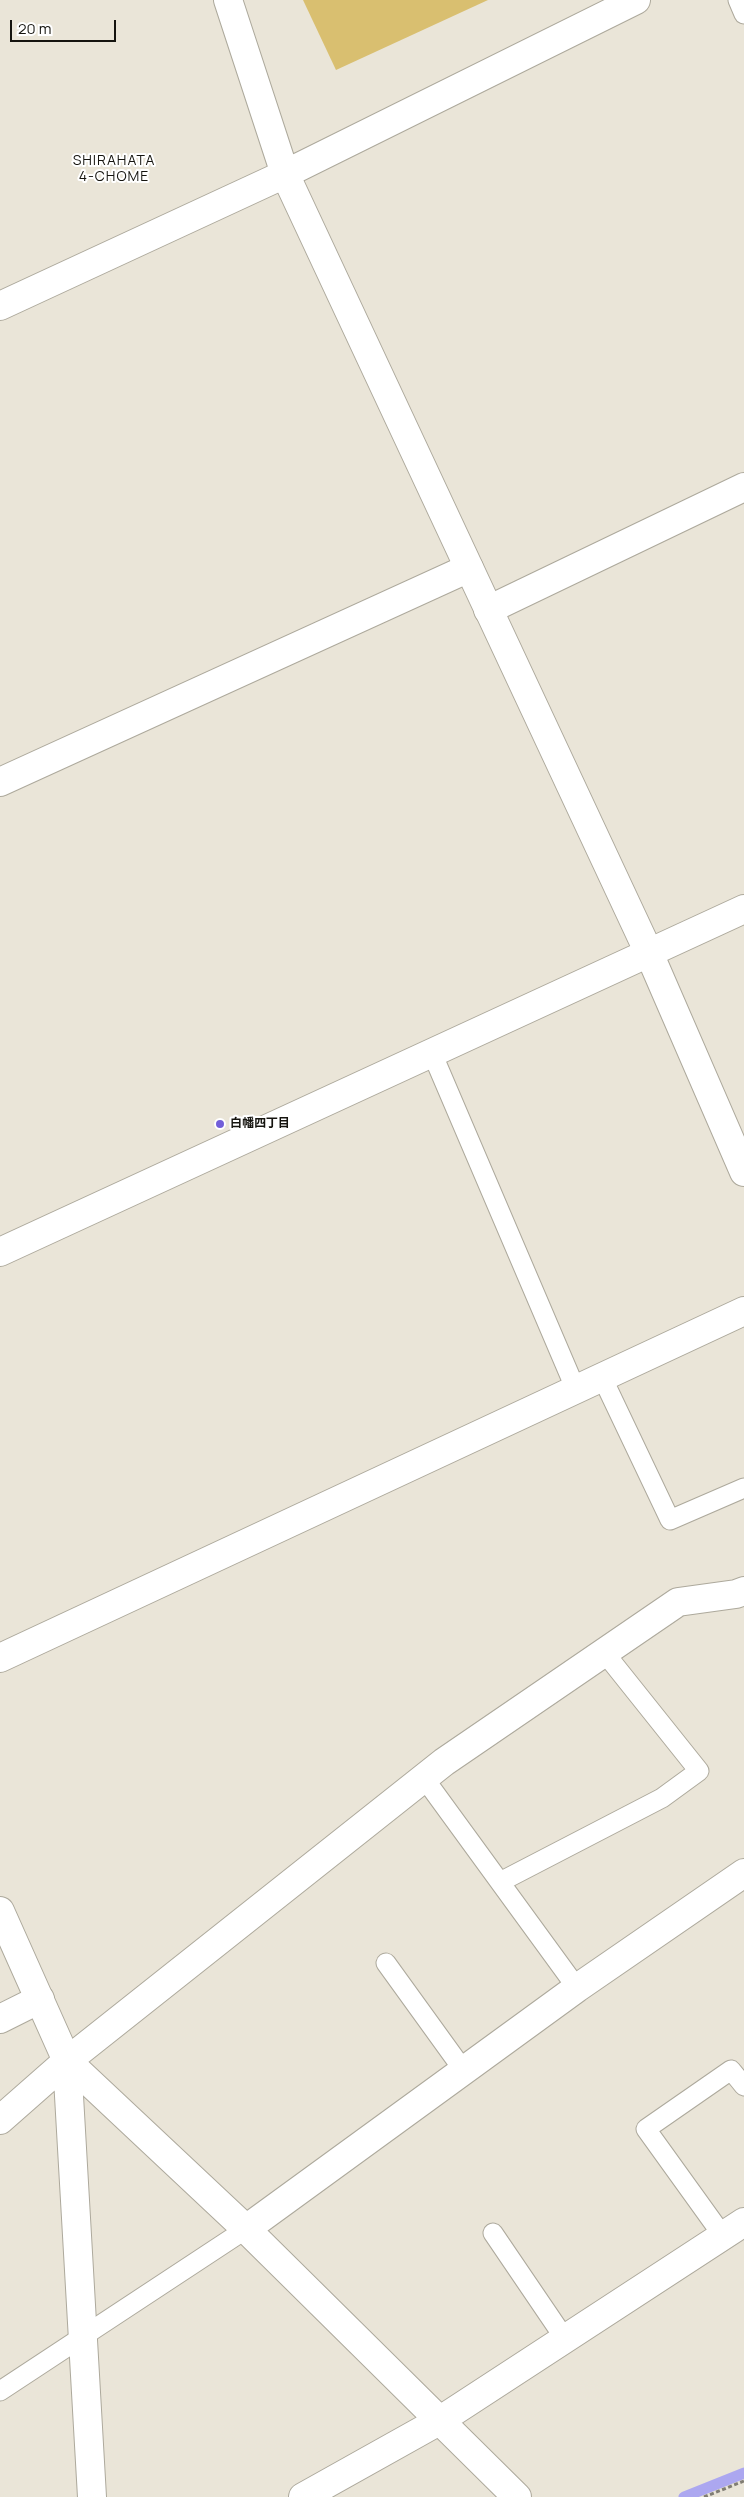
<!DOCTYPE html>
<html>
<head>
<meta charset="utf-8">
<style>
  body { margin:0 }
  #map { position:relative; width:744px; height:2497px; overflow:hidden; background:#eae5d8; font-family:Manrope,sans-serif }
  canvas { display:block }
  .scale { position:absolute; left:10px; top:20px; width:106px; height:22px; box-sizing:border-box; border:2px solid #15140f; border-top:0; padding-left:6px; font-size:15px; line-height:18px; white-space:nowrap; color:#15140f; -webkit-text-stroke:4px #fff; paint-order:stroke }
</style>
</head>
<body>
<div id="map">
<canvas width="744" height="2497"></canvas>
<div class="scale">20 m</div>
</div>
<script>
const g = document.querySelector('canvas').getContext('2d');
g.lineJoin = 'round';
const shape = rows => new Path2D(rows.map(r => 'M' + r).join(''));
function trace(path, color, width, dash) { g.strokeStyle = color; g.lineWidth = width; g.lineCap = dash ? 'butt' : 'round'; g.setLineDash(dash || []); g.stroke(path); }
function paint(path, color) { g.fillStyle = color; g.fill(path, 'evenodd'); }
function drawText(font, color, halo, rows, align = 'center') {
  g.font = font + ' Manrope,"Noto Sans JP",sans-serif'; g.lineWidth = 4; g.setLineDash([]); g.textBaseline = 'middle'; g.strokeStyle = halo; g.fillStyle = color; for (const [text, x, y, turn = 0] of rows) {
    g.save(); g.translate(x, y); g.rotate((+turn || 0) * Math.PI / 180); g.textAlign = isNaN(turn) ? turn : align; if (halo) g.strokeText(text, 0, 0); g.fillText(text, 0, 0); g.restore();
  }
}
const stream = shape([
  [684,2497,744,2473]
]);
const building = shape([
  [303,0,488,0,336,70]
]);
const path = shape([
  [704,2497,744,2481]
]);
const service = shape([
  [738,0,744,14],
  [432,1053,576,1390],
  [602,1377,670,1520,744,1488],
  [424,1778,577,1988],
  [500,1882,662,1798,699,1771,604,1652],
  [386,1963,464,2071],
  [493,2233,565,2339],
  [723,2236,646,2129,731,2070,744,2086],
  [0,2391,246,2229]
]);
const minor = shape([
  [228,0,285,174],
  [0,306,285,174,636,0],
  [488,610,744,487],
  [0,782,469,568],
  [649,953,744,1172],
  [0,1658,744,1311],
  [0,2019,40,1999],
  [67,2061,246,2229,517,2497],
  [67,2061,92,2497],
  [0,2120,67,2061,444,1762,678,1602,736,1594,744,1591],
  [246,2229,577,1988,744,1873],
  [303,2497,439,2421,744,2222]
]);
const tertiary = shape([
  [285,174,649,953],
  [0,1252,744,909],
  [0,1911,67,2061]
]);
const markers = [
  [220,1124,5,"#725fd9"]
];
const poiNames = [
  ["白幡四丁目",230,1124]
];
const neighbourhoodNames = [
  ["SHIRAHATA",114,161],
  ["4-CHOME",114,177]
];
trace(stream, '#aca7f0', 11);
paint(building, '#d9bf70');
trace(service, '#ada99c', 21);
trace(minor, '#ada99c', 30);
trace(tertiary, '#ada99c', 30);
trace(path, '#807d74', 3, [4, 2.5]);
trace(service, '#fff', 19);
trace(minor, '#fff', 28);
trace(tertiary, '#fff', 28);
for (const [x, y, r, color] of markers) { const dot = new Path2D(); dot.arc(x, y, r, 0, 2 * Math.PI); g.fillStyle = color; g.fill(dot); trace(dot, '#fff', 2); }
drawText('bold 12px', '#15140f', '#fff', poiNames, 'left');
g.letterSpacing = '1px';
drawText('14px', '#15140f', '#fff', neighbourhoodNames);
g.letterSpacing = '0px';
</script>
</body>
</html>
